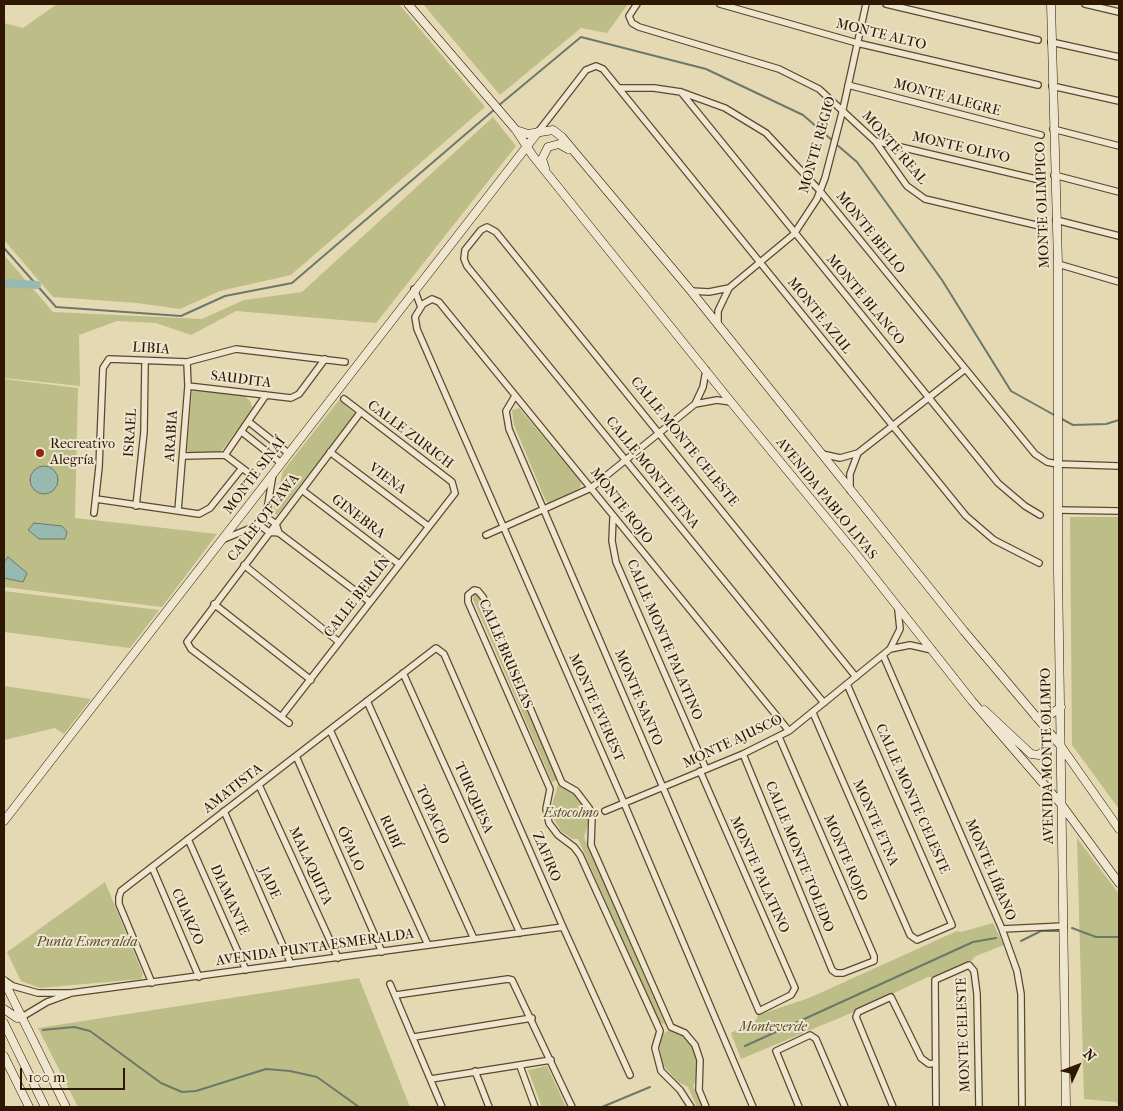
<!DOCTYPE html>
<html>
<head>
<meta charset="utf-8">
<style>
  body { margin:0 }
  #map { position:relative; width:1123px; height:1111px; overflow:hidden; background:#e5d9b4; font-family:"IM FELL French Canon",serif }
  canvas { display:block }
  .frame { position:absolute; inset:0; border:5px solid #2e1703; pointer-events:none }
  .north { position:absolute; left:1053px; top:1041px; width:50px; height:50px; -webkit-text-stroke:4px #eee6ce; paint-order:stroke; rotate:47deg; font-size:14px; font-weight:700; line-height:20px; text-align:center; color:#2e1703 }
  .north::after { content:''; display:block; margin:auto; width:18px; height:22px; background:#2e1703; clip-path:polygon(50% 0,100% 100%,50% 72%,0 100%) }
  .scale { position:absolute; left:20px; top:1068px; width:105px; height:22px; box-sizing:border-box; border:2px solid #2e1703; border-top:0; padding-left:6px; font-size:15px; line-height:18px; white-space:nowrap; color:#2e1703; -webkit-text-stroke:4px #eee6ce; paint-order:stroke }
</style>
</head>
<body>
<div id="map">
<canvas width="1123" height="1111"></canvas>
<div class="frame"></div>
<div class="north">N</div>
<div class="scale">100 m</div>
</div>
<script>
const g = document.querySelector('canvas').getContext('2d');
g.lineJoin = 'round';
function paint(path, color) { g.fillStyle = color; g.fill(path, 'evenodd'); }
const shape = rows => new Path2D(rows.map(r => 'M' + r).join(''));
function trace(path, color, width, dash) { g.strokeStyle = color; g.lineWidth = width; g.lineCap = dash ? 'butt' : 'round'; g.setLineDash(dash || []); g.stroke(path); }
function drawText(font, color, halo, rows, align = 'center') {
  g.font = font + ' "IM FELL French Canon",serif'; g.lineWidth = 4; g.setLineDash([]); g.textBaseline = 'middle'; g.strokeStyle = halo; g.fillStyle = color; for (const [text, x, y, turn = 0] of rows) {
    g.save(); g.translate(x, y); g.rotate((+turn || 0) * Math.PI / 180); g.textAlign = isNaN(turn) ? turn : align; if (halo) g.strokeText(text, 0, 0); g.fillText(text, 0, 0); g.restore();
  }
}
const green = shape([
  [57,4,399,4,485,107,291,275,220,291,180,309,137,303,53,297,4,240,4,23,23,28],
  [423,4,628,4,607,33,581,28,500,95],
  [493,117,516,146,376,323,236,311,191,335,156,323,117,321,79,335,80,386,4,378,4,255,53,312,202,319,244,300,302,292],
  [4,379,78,388,75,518,217,534,162,607,4,587],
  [194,390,245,396,250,401,253,409,219,454,190,453,187,450,192,392],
  [339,400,355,414,277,515,273,512,283,471],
  [519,408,581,482,580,488,548,503,545,499,514,425,512,410],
  [1070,517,1119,517,1119,809,1072,745],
  [4,591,159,610,130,648,4,632],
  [478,593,481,596,557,780,552,782,473,599,474,594],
  [4,686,91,699,64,734,55,728,4,740],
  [558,785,572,790,585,803,590,819,584,837,665,1024,660,1023,578,839,572,839,561,831,553,817,552,805],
  [1077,838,1119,894,1119,1107,1116,1102,1084,1099],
  [105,882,143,974,141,979,40,988,21,981,7,952],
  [993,923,1004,945,976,956,970,962,936,977,928,977,856,1011,741,1059,731,1033,757,1019,758,1015,809,998,957,931,961,932],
  [359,978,410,1107,78,1107,38,1028],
  [671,1029,680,1033,690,1043,697,1057,698,1077,693,1086,703,1107,697,1107,688,1087,678,1082,663,1065,659,1043,661,1035],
  [547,1066,566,1107,542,1107,528,1070]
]);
const water = shape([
  '30 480a14 14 0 1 1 28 0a14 14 0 1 1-28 0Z',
  [34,523,62,526,67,532,65,539,39,539,28,530,34,523],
  [8,557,27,573,23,582,4,578,4,562,8,557]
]);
const stream = shape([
  [498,106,581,37,706,69,803,115,833,141],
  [836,144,857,162,942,280,1011,391,1056,416],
  [4,248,56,307,181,316,225,296,292,283,495,109],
  [1060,418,1073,425,1106,424,1119,420],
  [1072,928,1096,937,1119,937],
  [1021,941,1041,931,1060,931],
  [43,1030,74,1027,90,1031,161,1083,182,1092,196,1091,266,1069,290,1071,317,1077,359,1107],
  [745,1046,973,942,996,938],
  [602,1107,650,1087]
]);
const canal = shape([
  [4,283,37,285]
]);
const street = shape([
  [637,4,629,16,632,23,639,27,779,69,819,89,875,141,907,186,925,199,1040,226],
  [720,4,857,43,1038,85],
  [886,4,1038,40],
  [1085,4,1119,12],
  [1051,42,1119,57],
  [848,85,1041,135],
  [1052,86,1119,101],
  [619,88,654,88,681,92,725,108,766,133,820,191,1035,454,1047,462,1057,464,1119,466],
  [681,92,998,483,1025,506,1040,515],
  [1053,129,1119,146],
  [538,132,586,70,596,66,603,69,966,516,994,540,1039,563],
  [875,141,1040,180],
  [1054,175,1119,192],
  [1056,220,1119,236],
  [1058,264,1119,282],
  [414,289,421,307],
  [691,291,709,292,729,288],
  [718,325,718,311,729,288,794,234,817,199,825,178,843,109,866,4],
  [188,386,291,398,299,394,325,359],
  [515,396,506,411,509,429,759,1011,791,995,795,988,700,771],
  [695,404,703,387,706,370],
  [249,422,288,453],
  [242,432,281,463],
  [330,452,428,526],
  [822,454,840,458,858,453,964,370],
  [225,455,266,395],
  [225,455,250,474],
  [184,456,225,455],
  [302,490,399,564],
  [850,490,850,474,858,453],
  [96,499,199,514,210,508,242,468],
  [136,506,144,432,145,362],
  [1058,510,1119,511],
  [178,511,188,386,187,362],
  [94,513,99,467,103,368,109,359,187,362,236,349,345,362],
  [265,516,276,524,279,533],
  [613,518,612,541,616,562,706,769],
  [258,524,269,532,279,533,370,602],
  [486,535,591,488,695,404,717,400,731,402],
  [224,539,251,528,262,520,267,510,273,474],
  [244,565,339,642],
  [214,604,311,680],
  [890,649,910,645,932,650],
  [883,655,1002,929,1017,971,1021,994,1022,1107],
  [403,673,520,933],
  [367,701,474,939],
  [824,703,467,266,464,259,465,250,481,230,487,227,496,232,856,677],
  [813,713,910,935,917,940,952,925,847,684],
  [281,717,455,493,452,482,344,399],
  [289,723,191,649,187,642,360,413],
  [330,730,428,945],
  [743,754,832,970,836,973,843,973,874,961,874,956,779,737],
  [296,756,382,952],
  [259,785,338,958],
  [224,811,291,964],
  [605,811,743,754,789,731,890,649,900,629,898,610],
  [188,839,246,970],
  [152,867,199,977],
  [1002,929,1064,926],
  [4,980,13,986,38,993,71,993,563,927],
  [152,983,119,904,119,897,121,891,436,648,444,654,563,927,630,1075],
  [390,984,442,1107],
  [396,995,508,979,512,980,572,1107],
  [22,1017,47,1002,69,994],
  [414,1037,532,1018],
  [520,1066,535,1107],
  [475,1071,489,1107],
  [431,1079,551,1060],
  [691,1107,680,1090,661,1071,655,1048,660,1031,580,855,574,847,558,835,549,823,546,809,550,789,468,602,468,595,474,590,478,591,483,597,562,783,576,791,589,808,592,816,591,845,671,1027,685,1033,695,1045,700,1060,699,1090,706,1107],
  [753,1107,624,803,417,329,415,317,423,304,432,299,439,302,789,731],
  [799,1107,776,1051,810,1035,816,1039,845,1107],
  [893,1107,856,1017,858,1012,891,997,921,1058,929,1064,935,1063],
  [936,1107,935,980,969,965,974,971,977,994,979,1107]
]);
const secondary = shape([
  [408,4,516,130,533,156,731,402,856,554,972,701,1061,804,1119,883],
  [1051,4,1058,264,1058,570,1066,1107],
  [516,130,528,134,553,130,562,137,691,291,964,631,1060,745,1119,829],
  [545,168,542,159,548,147,559,144,568,149],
  [984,710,1031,754,1039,755,1047,748,1049,740,1046,731],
  [1036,717,1051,714,1061,707],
  [4,821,538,132],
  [4,981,66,1107],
  [4,1009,17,1018,22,1017],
  [4,1023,45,1107],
  [4,1056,29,1107]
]);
const markers = [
  [40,453,5,"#8f2418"]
];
const streetNames = [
  ["MONTE ALTO",881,35,14],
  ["MONTE ALEGRE",947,98,15],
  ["MONTE REGIO",818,145,-74],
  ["MONTE REAL",894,148,49],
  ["MONTE OLIVO",961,148,13],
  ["MONTE OLIMPICO",1043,205,-92],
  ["MONTE BELLO",870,233,51],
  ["MONTE BLANCO",865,300,50],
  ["MONTE AZUL",819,316,51],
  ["LIBIA",151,349,4],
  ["SAUDITA",241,380,7],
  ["ISRAEL",131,433,-86],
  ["CALLE ZURICH",410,435,37],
  ["ARABIA",172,436,-86],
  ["CALLE MONTE CELESTE",684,442,51],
  ["CALLE MONTE ETNA",652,473,51],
  ["MONTE SINAÍ",255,476,-53],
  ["VIENA",387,479,37],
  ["AVENIDA PABLO LIVAS",826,499,51],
  ["MONTE ROJO",621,506,52],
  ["GINEBRA",358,517,37],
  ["CALLE OTTAWA",264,518,-52],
  ["CALLE BERLÍN",358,597,-52],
  ["CALLE MONTE PALATINO",664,640,67],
  ["CALLE BRUSELAS",505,654,67],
  ["MONTE SANTO",638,698,67],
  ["MONTE EVEREST",596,708,66],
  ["MONTE AJUSCO",733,742,-25],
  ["AVENIDA MONTE OLIMPO",1048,756,-91],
  ["AMATISTA",233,789,-38],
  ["TURQUESA",473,798,66],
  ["CALLE MONTE CELESTE",912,799,66],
  ["TOPACIO",432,815,66],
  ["MONTE ETNA",875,823,66],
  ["RUBÍ",390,832,66],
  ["ÓPALO",350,849,66],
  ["ZAFIRO",546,857,67],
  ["CALLE MONTE TOLEDO",799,857,68],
  ["MONTE ROJO",845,858,67],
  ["MALAQUITA",310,866,65],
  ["MONTE LÍBANO",990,870,67],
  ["MONTE PALATINO",759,875,66],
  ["JADE",269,883,66],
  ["DIAMANTE",229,900,66],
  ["CUARZO",187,917,66],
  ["AVENIDA PUNTA ESMERALDA",315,948,-8],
  ["MONTE CELESTE",964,1035,-92]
];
const poiNames = [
  ["Recreativo",50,445],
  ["Alegría",50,461]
];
const parkNames = [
  ["Estocolmo",571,814],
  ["Punta Esmeralda",87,943],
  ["Monteverde",773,1028]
];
paint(green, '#bcbd87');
paint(water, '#96baaf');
trace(water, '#6c796a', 1);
trace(stream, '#6c796a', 2);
trace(canal, '#96baaf', 8);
trace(street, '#5c482f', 8);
trace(secondary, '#2e1703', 9);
trace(street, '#eee6ce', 5.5);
trace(secondary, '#eee6ce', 8);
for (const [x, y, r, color] of markers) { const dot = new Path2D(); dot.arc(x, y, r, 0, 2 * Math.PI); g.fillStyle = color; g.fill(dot); trace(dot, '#eee6ce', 2); }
drawText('14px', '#2e1703', '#eee6ce', streetNames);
drawText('14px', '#2e1703', '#eee6ce', poiNames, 'left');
drawText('italic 14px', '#59492b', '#eee6ce', parkNames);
</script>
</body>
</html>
